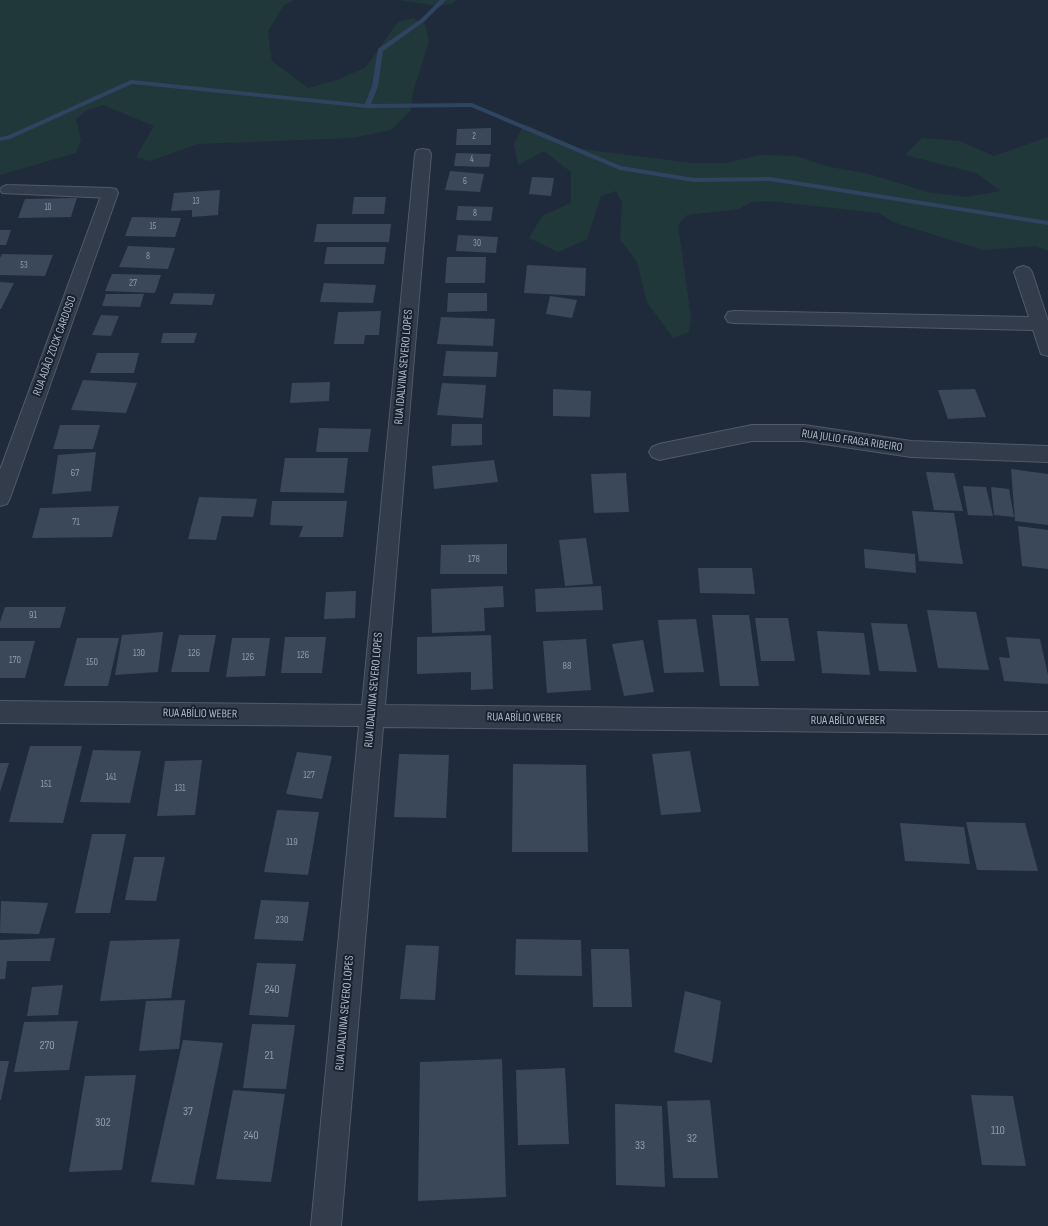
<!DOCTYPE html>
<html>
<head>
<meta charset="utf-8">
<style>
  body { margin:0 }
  canvas { display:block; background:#1f2a3a }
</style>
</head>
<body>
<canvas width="1048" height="1226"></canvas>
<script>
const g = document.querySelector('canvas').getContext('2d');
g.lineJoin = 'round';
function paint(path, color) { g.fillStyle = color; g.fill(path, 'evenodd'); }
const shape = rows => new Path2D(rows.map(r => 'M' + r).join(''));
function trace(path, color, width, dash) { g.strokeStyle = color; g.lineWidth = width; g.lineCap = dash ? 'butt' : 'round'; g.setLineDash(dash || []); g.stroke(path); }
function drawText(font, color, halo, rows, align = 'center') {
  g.font = font + ' "Sofia Sans Condensed",sans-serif'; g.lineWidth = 4; g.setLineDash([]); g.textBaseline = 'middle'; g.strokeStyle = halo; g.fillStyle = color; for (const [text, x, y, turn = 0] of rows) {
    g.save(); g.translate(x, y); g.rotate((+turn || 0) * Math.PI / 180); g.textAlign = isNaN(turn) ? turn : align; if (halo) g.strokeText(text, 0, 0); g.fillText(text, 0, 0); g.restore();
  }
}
const green = shape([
  [0,0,294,0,284,5,268,31,270,50,272,61,308,88,340,79,366,67,398,22,413,18,425,24,429,41,413,92,411,110,391,130,352,138,198,144,150,161,136,157,154,126,103,105,87,110,76,119,81,141,76,153,0,175],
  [399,0,456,0,453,3,439,6],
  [524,124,582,149,691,163,727,163,760,155,796,156,830,167,869,174,927,192,967,197,1001,191,976,173,905,155,922,138,959,141,994,156,1048,137,1048,251,1036,246,983,250,893,222,879,213,769,201,751,202,739,209,687,215,678,225,691,318,689,332,673,338,647,302,637,262,620,239,622,202,616,191,601,196,587,239,558,252,529,238,542,216,571,203,571,172,544,151,518,165,514,144]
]);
const stream = shape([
  [440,0,446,0,425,21,383,51,378,86,371,104,472,103,621,166,694,178,770,177,1048,221,1048,225,770,181,694,182,620,170,471,107,367,108,132,84,10,139,0,141,0,137,7,136,131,80,365,104,372,86,378,49,421,19,440,0]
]);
const building = shape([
  [491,128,491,145,456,145,457,129],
  [456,153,491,154,489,167,454,166],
  [450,171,484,174,480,192,445,190],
  [532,177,554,178,551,196,529,194],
  [220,190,218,215,192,217,192,210,171,211,174,193],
  [354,197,386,197,384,214,352,214],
  [77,198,71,217,18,218,25,199],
  [458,206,493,207,491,221,456,220],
  [132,217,181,218,175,237,125,236],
  [317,224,391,224,389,242,314,242],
  [0,230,11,230,6,245,0,245],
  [458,235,498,237,496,253,456,251],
  [128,246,175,248,168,269,119,267],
  [327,247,386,247,384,264,324,264],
  [2,254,53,255,45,276,0,275,0,258],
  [447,257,486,257,485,283,445,283],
  [527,265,586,268,585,296,524,293],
  [112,274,161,275,155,293,105,291],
  [0,282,14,283,1,309,0,309],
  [324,283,376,285,373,303,320,302],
  [174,293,215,294,212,305,170,304],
  [448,293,487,293,487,311,447,312],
  [106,294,144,294,140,307,102,306],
  [550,296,577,300,572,318,546,314],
  [381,311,379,335,365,335,364,344,334,344,338,312],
  [101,315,119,316,111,336,92,335],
  [441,317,495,319,493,346,437,344],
  [163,333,197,333,194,343,161,343],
  [446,351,498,352,496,377,443,376],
  [97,353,139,353,134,373,90,373],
  [83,380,137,383,126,413,71,410],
  [330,382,329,401,290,403,292,383],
  [442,383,486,385,483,418,437,415],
  [553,389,591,391,590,417,553,416],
  [975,389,986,417,948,419,938,390],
  [452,424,482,424,482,445,451,446],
  [60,425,100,425,93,449,53,449],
  [319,428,371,429,368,452,316,452],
  [96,452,91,491,52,494,58,455],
  [285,458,348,458,344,493,280,492],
  [494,460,498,482,434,489,432,466],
  [1011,469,1048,474,1048,525,1015,521],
  [926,472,954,473,963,511,934,510],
  [626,473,629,512,594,513,591,474],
  [963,486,986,487,993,516,968,515],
  [991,487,1009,489,1014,517,994,515],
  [199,497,257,499,253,517,222,516,216,540,188,539],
  [272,501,347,501,343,537,299,537,303,526,270,525],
  [119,506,112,537,32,538,40,508],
  [912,511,954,513,963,564,919,561],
  [1018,526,1048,530,1048,569,1022,566],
  [586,538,593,584,565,586,559,540],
  [507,544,507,574,440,574,441,545],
  [864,549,915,554,916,573,865,568],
  [698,568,752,568,755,594,700,593],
  [503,586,504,607,484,608,485,631,432,633,431,589],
  [601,586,603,610,536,612,535,589],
  [356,591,355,618,324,619,326,592],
  [5,607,66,607,60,628,0,628,0,622],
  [927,610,976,612,989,670,938,668],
  [712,615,749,615,759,686,720,686],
  [755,618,788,618,795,661,761,661],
  [696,619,704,672,664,673,658,620],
  [871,623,907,624,917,672,879,671],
  [817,631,864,633,870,675,822,673],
  [163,632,158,672,115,675,122,635],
  [179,635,216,635,209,672,171,672],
  [491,635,493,689,471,690,471,672,417,674,417,637],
  [285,637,326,637,322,673,281,673],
  [1006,637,1040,639,1048,675,1048,684,1004,681,999,657,1010,658],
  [77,638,119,638,108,686,64,686],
  [232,638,270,638,265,676,226,677],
  [586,639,591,690,547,693,543,641],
  [643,640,654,692,624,696,612,644],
  [0,641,35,641,25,678,0,678],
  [30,746,82,746,63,823,9,822],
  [93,750,141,751,130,803,80,802],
  [690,751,701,812,661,815,652,754],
  [297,752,332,756,322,799,286,794],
  [399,754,449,755,446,818,394,817],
  [202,760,195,815,157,816,165,761],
  [0,763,9,763,0,792],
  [513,764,586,765,588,852,512,852],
  [277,810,319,812,308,875,264,872],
  [966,822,1025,823,1038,871,977,870],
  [900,823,964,827,970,864,905,861],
  [92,834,126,834,110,913,75,913],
  [134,857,165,857,156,901,125,900],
  [261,900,309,902,303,941,254,939],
  [1,901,48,903,39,934,0,933],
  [55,938,50,961,7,961,5,979,0,979,0,940],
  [180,939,171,998,100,1001,110,941],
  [516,939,581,940,582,976,515,975],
  [406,945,439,946,435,1000,400,999],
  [591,949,629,949,632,1007,593,1007],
  [257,963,296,964,288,1017,249,1015],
  [63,985,58,1015,27,1016,32,987],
  [685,991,721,1001,712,1063,674,1052],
  [185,1000,179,1049,139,1051,146,1001],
  [78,1021,69,1070,14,1072,24,1022],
  [252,1024,295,1025,286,1089,243,1088],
  [183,1040,223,1043,194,1185,151,1182],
  [502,1059,506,1197,418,1201,420,1062],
  [0,1061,9,1061,1,1100,0,1100],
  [565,1068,569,1144,518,1145,516,1070],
  [136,1075,122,1170,69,1172,85,1076],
  [233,1090,285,1094,271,1182,216,1179],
  [971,1095,1013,1096,1026,1166,982,1165],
  [710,1100,718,1178,673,1178,667,1101],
  [615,1104,662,1106,665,1187,616,1185]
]);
const lane = shape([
  [7,185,110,188,115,190,117,193,115,196,110,198,2,193,0,190,2,187,7,185]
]);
const street = shape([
  [423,149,429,150,431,154,385,705,1048,712,1048,734,383,727,341,1226,311,1226,359,726,0,723,0,701,362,705,415,154,417,150,423,149],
  [110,188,116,189,118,193,10,498,7,504,0,506,0,470,102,193,104,189,110,188],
  [1023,266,1029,268,1032,272,1048,321,1048,356,1041,354,1033,330,734,323,728,322,725,317,728,312,734,311,1029,317,1014,272,1017,268,1023,266],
  [752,425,804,425,911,441,1048,446,1048,462,911,457,804,441,752,441,659,460,652,457,649,452,652,447,659,444,752,425]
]);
const farNumbernames = [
  ["2",474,137],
  ["4",472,160],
  ["6",465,182],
  ["13",196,202],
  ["10",48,208],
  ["8",475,214],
  ["15",153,227],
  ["30",477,244],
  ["8",148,257],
  ["53",24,266]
];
const numberNames = [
  ["27",133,283],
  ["67",75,473],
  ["71",76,522],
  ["178",474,559],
  ["91",33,615],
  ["130",139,653],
  ["126",194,653],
  ["126",303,655],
  ["126",248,657],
  ["170",15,660],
  ["150",92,662],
  ["88",567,666],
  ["127",309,775],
  ["141",111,777],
  ["151",46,784],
  ["131",180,788],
  ["119",292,842],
  ["230",282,920]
];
const streetNames = [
  ["RUA ADÃO ZOCK CARDOSO",55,346,-70],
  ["RUA IDALVINA SEVERO LOPES",404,367,-85],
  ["RUA JULIO FRAGA RIBEIRO",852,441,8],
  ["RUA IDALVINA SEVERO LOPES",374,690,-85],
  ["RUA ABÍLIO WEBER",200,714,1],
  ["RUA ABÍLIO WEBER",524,718,1],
  ["RUA ABÍLIO WEBER",848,721],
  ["RUA IDALVINA SEVERO LOPES",345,1013,-85]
];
const nearNumbernames = [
  ["240",272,990],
  ["270",47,1046],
  ["21",269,1056],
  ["37",188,1112],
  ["302",103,1123],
  ["110",998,1131],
  ["240",251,1136],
  ["32",692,1139],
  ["33",640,1146]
];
paint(green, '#21383b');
paint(stream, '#2f4461');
paint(building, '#3a485a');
trace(lane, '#505a68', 2);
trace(street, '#505a68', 2);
paint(lane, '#333c4a');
paint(street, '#333c4a');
drawText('9px', '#909bac', null, farNumbernames);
drawText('10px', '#909bac', null, numberNames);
drawText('12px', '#adb7c7', '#18212e', streetNames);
drawText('12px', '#909bac', null, nearNumbernames);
</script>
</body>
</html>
